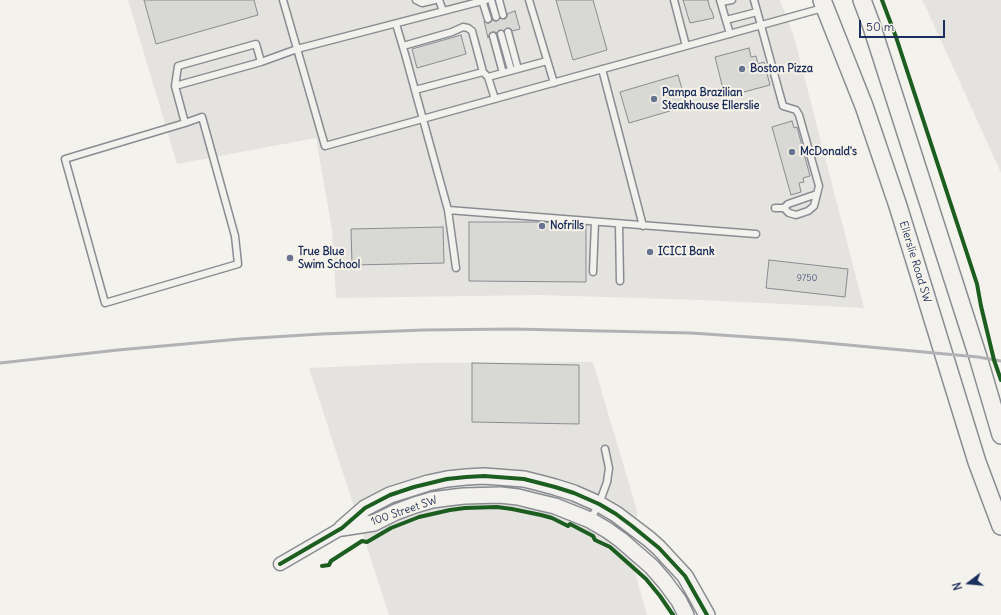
<!DOCTYPE html>
<html>
<head>
<meta charset="utf-8">
<style>
  body { margin:0 }
  #map { position:relative; width:1001px; height:615px; overflow:hidden; background:#f4f2ec; font-family:Delius,sans-serif }
  canvas { display:block }
  .north { position:absolute; left:949px; top:563px; width:40px; height:40px; -webkit-text-stroke:3px #f7f3e8; paint-order:stroke; rotate:254deg; font-size:11px; font-weight:700; line-height:16px; text-align:center; color:#1b2f5e }
  .north::after { content:''; display:block; margin:auto; width:14px; height:18px; background:#1b2f5e; clip-path:polygon(50% 0,100% 100%,50% 72%,0 100%) }
  .scale { position:absolute; left:859px; top:20px; width:86px; height:18px; box-sizing:border-box; border:2px solid #1b2f5e; border-top:0; padding-left:5px; font-size:12px; line-height:14px; white-space:nowrap; color:#1b2f5e; -webkit-text-stroke:3px #f7f3e8; paint-order:stroke }
</style>
</head>
<body>
<div id="map">
<canvas width="1001" height="615"></canvas>
<div class="north">N</div>
<div class="scale">50 m</div>
</div>
<script>
const g = document.querySelector('canvas').getContext('2d');
g.lineJoin = 'round';
function paint(path, color) { g.fillStyle = color; g.fill(path, 'evenodd'); }
const shape = rows => new Path2D(rows.map(r => 'M' + r).join(''));
function trace(path, color, width, dash) { g.strokeStyle = color; g.lineWidth = width; g.lineCap = dash ? 'butt' : 'round'; g.setLineDash(dash || []); g.stroke(path); }
function drawText(font, color, halo, rows, align = 'center') {
  g.font = font + ' Delius,sans-serif'; g.lineWidth = 4; g.setLineDash([]); g.textBaseline = 'middle'; g.strokeStyle = halo; g.fillStyle = color; for (const [text, x, y, turn = 0] of rows) {
    g.save(); g.translate(x, y); g.rotate((+turn || 0) * Math.PI / 180); g.textAlign = isNaN(turn) ? turn : align; if (halo) g.strokeText(text, 0, 0); g.fillText(text, 0, 0); g.restore();
  }
}
const built = shape([
  [128,0,780,0,794,37,864,308,701,300,540,295,336,298,332,230,316,138,177,164],
  [922,0,1001,0,1001,173,928,12],
  [593,362,637,511,635,573,647,615,389,615,309,368,416,363]
]);
const building = shape([
  [144,0,254,0,258,15,156,44,144,0],
  [556,0,593,0,607,50,573,60,556,0],
  [683,0,708,0,710,9,711,9,714,18,690,23,683,0],
  [515,11,520,29,512,31,511,29,507,28,504,31,499,30,497,33,495,32,492,32,490,33,488,38,484,21,487,23,489,23,491,22,492,20,495,21,497,21,500,18,505,19,507,17,507,14,515,11],
  [461,35,466,54,417,68,412,49,461,35],
  [749,48,751,57,756,56,758,64,764,62,770,85,725,97,715,57,749,48],
  [678,75,687,106,629,123,620,92,678,75],
  [792,121,794,128,797,127,810,176,803,178,804,182,799,183,801,192,791,195,772,127,792,121],
  [469,222,543,222,586,225,586,282,469,281,469,222],
  [443,227,444,263,352,265,351,229,443,227],
  [769,260,848,269,845,297,766,288,769,260],
  [472,363,579,365,579,424,472,422,472,363]
]);
const service = shape([
  [283,0,325,146,823,8],
  [416,0,422,3,435,0],
  [439,0,443,11],
  [482,0,488,19],
  [491,0,496,17],
  [499,0,503,15],
  [529,0,554,83],
  [674,0,686,46],
  [720,0,730,34],
  [754,0,783,106,796,110,799,115,819,186,814,206,808,211,796,215,789,213,784,208,775,208],
  [721,2,732,0],
  [726,20,757,12],
  [396,24,405,54,448,210,456,268],
  [508,32,518,69],
  [501,34,511,70],
  [493,36,503,73],
  [403,46,452,32,463,27,468,28,472,31,483,72,488,77],
  [261,62,256,44,178,66,175,86,261,62,297,49,486,0],
  [602,69,643,226],
  [175,86,185,123,65,159,105,303,238,264,235,236,202,117,185,123],
  [415,90,483,72],
  [495,99,488,77,547,61],
  [784,208,788,204,817,194],
  [448,210,756,234],
  [619,224,620,281],
  [593,272,595,222],
  [590,520,599,504,607,482,609,468,605,449]
]);
const minor = shape([
  [280,564,342,528]
]);
const tertiary = shape([
  [342,528,365,508,390,495,428,483,447,479,466,477,484,476,524,479,540,483,555,487,574,493,599,504,616,514,649,539,659,548,685,576,707,615],
  [342,528,374,523,396,512,415,505,432,500,447,498,464,496,500,495,518,497,538,502,555,506,590,520,607,530,621,540,652,567,665,582,679,601,686,615]
]);
const secondary = shape([
  [822,0,864,106,898,206,977,462,1001,526],
  [862,0,871,24,978,357,1001,435]
]);
const rail = shape([
  [0,363,118,350,240,339,321,334,424,330,513,329,691,333,794,340,978,357,1001,361]
]);
const cycleway = shape([
  [882,0,896,37,977,284,981,306,994,360,1001,380],
  [280,564,342,528,365,508,390,495,414,487,447,479,466,477,484,476,524,479,555,487,574,493,599,504,616,514,632,526,659,548,685,576,707,615],
  [322,566,329,565,331,561,362,541,367,542,391,528,419,517,450,510,465,508,497,507,512,509,541,515,552,518,568,526,570,524,593,536,595,540,610,547,646,579,660,596,673,615]
]);
const markers = [
  [742,69,4,"#677390"],
  [654,99,4,"#677390"],
  [792,152,4,"#677390"],
  [542,226,4,"#677390"],
  [650,252,4,"#677390"],
  [290,258,4,"#677390"]
];
const numberNames = [
  ["9750",807,278]
];
const poiNames = [
  ["Boston Pizza",750,69],
  ["Pampa Brazilian",662,93],
  ["Steakhouse Ellerslie",662,106],
  ["McDonald's",800,152],
  ["Nofrills",550,226],
  ["True Blue",298,252],
  ["Swim School",298,265],
  ["ICICI Bank",658,252]
];
const streetNames = [
  ["Ellerslie Road SW",915,262,73],
  ["100 Street SW",404,511,-19]
];
paint(built, '#e4e3df');
paint(building, '#d8d8d5');
trace(building, '#898c92', 1);
trace(service, '#898c92', 9);
trace(minor, '#898c92', 15);
trace(tertiary, '#898c92', 18);
trace(secondary, '#898c92', 20);
trace(service, '#f2f1ed', 6);
trace(minor, '#f2f1ed', 12);
trace(tertiary, '#f2f1ed', 15);
trace(secondary, '#f2f1ed', 17);
trace(rail, '#b1b2b5', 3);
trace(cycleway, '#1b5e20', 4);
for (const [x, y, r, color] of markers) { const dot = new Path2D(); dot.arc(x, y, r, 0, 2 * Math.PI); g.fillStyle = color; g.fill(dot); trace(dot, '#f7f3e8', 1.5); }
drawText('9px', '#4a597c', null, numberNames);
drawText('bold 11px', '#1b2f5e', '#f7f3e8', poiNames, 'left');
drawText('11px', '#1b2f5e', '#f7f3e8', streetNames);
</script>
</body>
</html>
